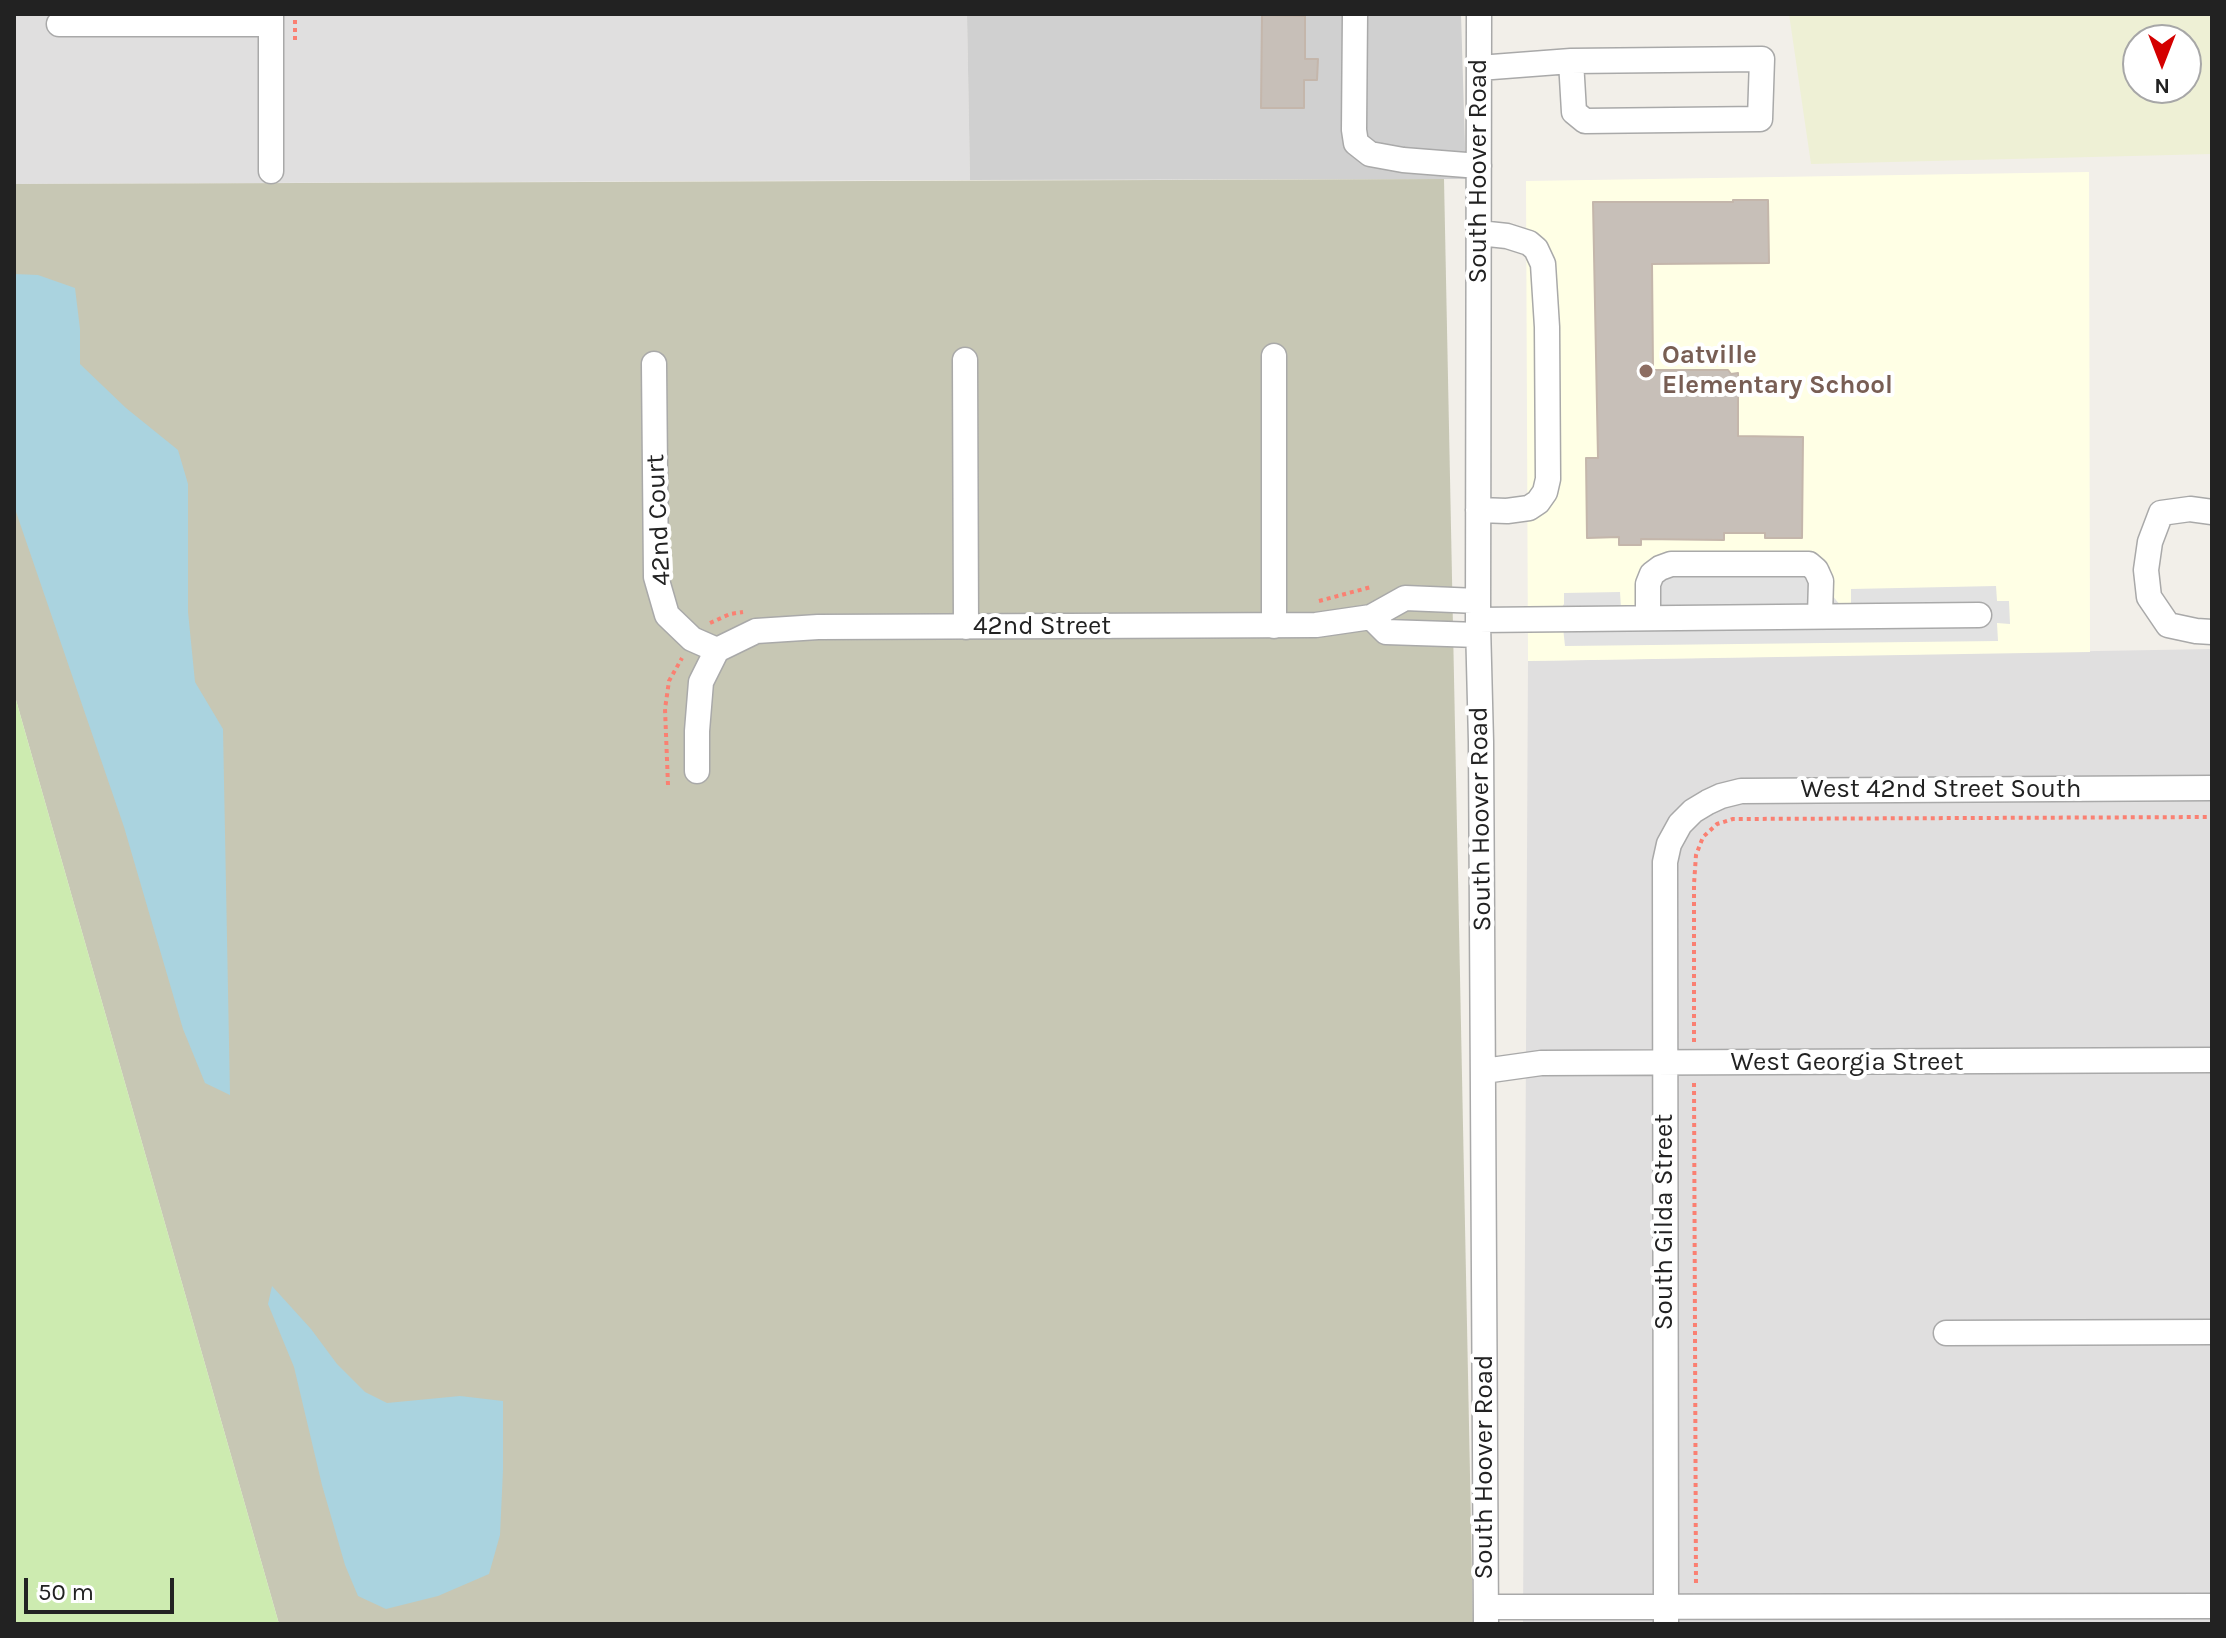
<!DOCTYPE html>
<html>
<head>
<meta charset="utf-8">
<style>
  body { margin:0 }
  #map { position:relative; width:2226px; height:1638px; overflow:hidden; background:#f2efe9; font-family:Karla,sans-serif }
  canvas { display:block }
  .frame { position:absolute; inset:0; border:16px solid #222; pointer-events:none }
  .north { position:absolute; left:2122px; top:24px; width:80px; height:80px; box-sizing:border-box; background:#fff; border:2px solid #a7a7a7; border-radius:50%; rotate:180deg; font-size:22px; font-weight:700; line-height:32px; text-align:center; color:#222 }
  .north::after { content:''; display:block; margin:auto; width:28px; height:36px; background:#d40000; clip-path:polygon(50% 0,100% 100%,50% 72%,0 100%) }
  .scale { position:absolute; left:24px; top:1578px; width:150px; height:36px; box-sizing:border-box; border:4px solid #222; border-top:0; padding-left:10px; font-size:24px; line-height:28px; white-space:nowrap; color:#222; -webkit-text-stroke:6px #fff; paint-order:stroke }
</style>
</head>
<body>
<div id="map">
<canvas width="2226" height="1638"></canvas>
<div class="frame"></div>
<div class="north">N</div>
<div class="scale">50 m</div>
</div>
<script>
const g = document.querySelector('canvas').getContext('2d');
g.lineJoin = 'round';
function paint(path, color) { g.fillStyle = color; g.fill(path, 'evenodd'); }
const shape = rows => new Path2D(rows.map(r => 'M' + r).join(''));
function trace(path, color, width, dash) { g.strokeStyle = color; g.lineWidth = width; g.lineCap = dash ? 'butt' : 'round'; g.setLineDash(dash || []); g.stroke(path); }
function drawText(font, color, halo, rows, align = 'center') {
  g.font = font + ' Karla,sans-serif'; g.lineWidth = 8; g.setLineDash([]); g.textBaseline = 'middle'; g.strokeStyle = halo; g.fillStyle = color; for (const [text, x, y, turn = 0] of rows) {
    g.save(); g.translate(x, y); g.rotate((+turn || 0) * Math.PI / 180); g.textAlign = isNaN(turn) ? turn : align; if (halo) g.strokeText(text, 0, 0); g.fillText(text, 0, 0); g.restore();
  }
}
const residential = shape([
  [14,14,967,14,970,180,14,184],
  [2212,649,2212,1624,1523,1624,1528,661]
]);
const education = shape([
  [2089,172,2090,652,1528,661,1526,181]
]);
const religious = shape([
  [967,14,1461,14,1466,179,970,180]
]);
const construction = shape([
  [1444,179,1473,1624,279,1624,14,693,14,184]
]);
const farmland = shape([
  [1789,14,2212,14,2212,154,1811,164],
  [2138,40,2186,40,2186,88,2138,88]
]);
const grass = shape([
  [14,693,279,1624,14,1624]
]);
const parking = shape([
  [1671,551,1802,553,1819,557,1830,567,1832,595,1840,605,1849,606,1851,604,1851,589,1996,586,1997,601,2009,601,2010,624,1997,623,1998,641,1565,646,1561,609,1564,604,1564,593,1620,592,1621,608,1634,607,1637,604,1649,562,1655,557]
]);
const water = shape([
  [14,274,38,275,75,288,80,329,80,364,126,408,178,450,188,484,188,612,195,682,223,729,230,1095,205,1083,183,1029,124,827,14,506],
  [272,1286,311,1329,337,1364,365,1392,387,1403,460,1396,503,1401,503,1470,500,1535,489,1574,438,1596,386,1609,358,1596,345,1565,322,1485,294,1367,268,1304]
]);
const building = shape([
  [1262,15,1305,16,1305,59,1318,59,1317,80,1304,80,1304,108,1261,108,1262,15],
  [1733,200,1768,200,1769,263,1652,264,1653,370,1728,370,1731,374,1738,373,1738,436,1803,437,1802,538,1765,538,1765,533,1724,533,1724,540,1641,539,1641,545,1619,545,1619,537,1587,538,1586,458,1598,458,1593,202,1733,202,1733,200]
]);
const path = shape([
  [295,40,295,14],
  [1319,601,1371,587],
  [710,623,730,614,743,612],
  [668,785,665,709,669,681,682,658],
  [1694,1042,1694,884,1696,855,1703,837,1717,824,1733,819,2212,817],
  [1694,1083,1696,1586]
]);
const minor = shape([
  [271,14,271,171],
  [1355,14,1354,130,1356,143,1370,154,1403,160,1479,166],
  [1479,14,1478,624,1481,742,1486,1624],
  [59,24,271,24],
  [1479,68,1571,61,1762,59,1760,119,1585,121,1574,112,1571,61],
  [1274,356,1274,626],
  [965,360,966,627],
  [654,364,656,577,667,615,692,639,717,650],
  [1478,510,1507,511,1529,508,1538,502,1545,492,1548,479,1547,327,1543,264,1536,249,1529,243,1507,236,1479,233],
  [2212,512,2190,509,2161,513,2150,542,2146,570,2149,597,2168,625,2196,631,2212,632],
  [1478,601,1405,598,1371,617,1386,632,1478,635],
  [1648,618,1648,584,1652,574,1660,568,1671,564,1809,564,1816,570,1821,581,1820,615],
  [1478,620,1979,615],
  [717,650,756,631,818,627,1316,625,1371,617],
  [697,771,697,731,701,682,717,650],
  [1484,1071,1541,1063,2212,1060],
  [1946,1333,2212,1332],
  [1486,1607,2212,1606],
  [1666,1624,1665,862,1669,844,1680,824,1693,811,1708,802,1721,796,1741,791,2212,788]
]);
const markers = [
  [1646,371,8,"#8d6e63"]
];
const streetNames = [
  ["South Hoover Road",1479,171,-90],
  ["42nd Court",659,520,-93],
  ["42nd Street",1042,627],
  ["West 42nd Street South",1941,790],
  ["South Hoover Road",1481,819,-91],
  ["West Georgia Street",1847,1063],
  ["South Gilda Street",1665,1222,-90],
  ["South Hoover Road",1485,1467,-90]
];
const educationNames = [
  ["Oatville",1662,356],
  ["Elementary School",1662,386]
];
paint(residential, '#e0dfdf');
paint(education, '#ffffe5');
paint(religious, '#d0d0d0');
paint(construction, '#c7c7b4');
paint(farmland, '#eef0d5');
paint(grass, '#cdebb0');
paint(parking, '#e2e2e2');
paint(water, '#aad3df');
paint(building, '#c7bfb8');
trace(building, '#c4b6ab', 2);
trace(minor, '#a9a9a9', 27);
trace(path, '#fa8072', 4, [4, 4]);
trace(minor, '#fff', 24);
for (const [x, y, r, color] of markers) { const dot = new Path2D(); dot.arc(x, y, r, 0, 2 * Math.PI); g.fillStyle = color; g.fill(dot); trace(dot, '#fff', 3); }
drawText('26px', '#222', '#fff', streetNames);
drawText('bold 26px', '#785e54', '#fff', educationNames, 'left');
</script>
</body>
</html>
